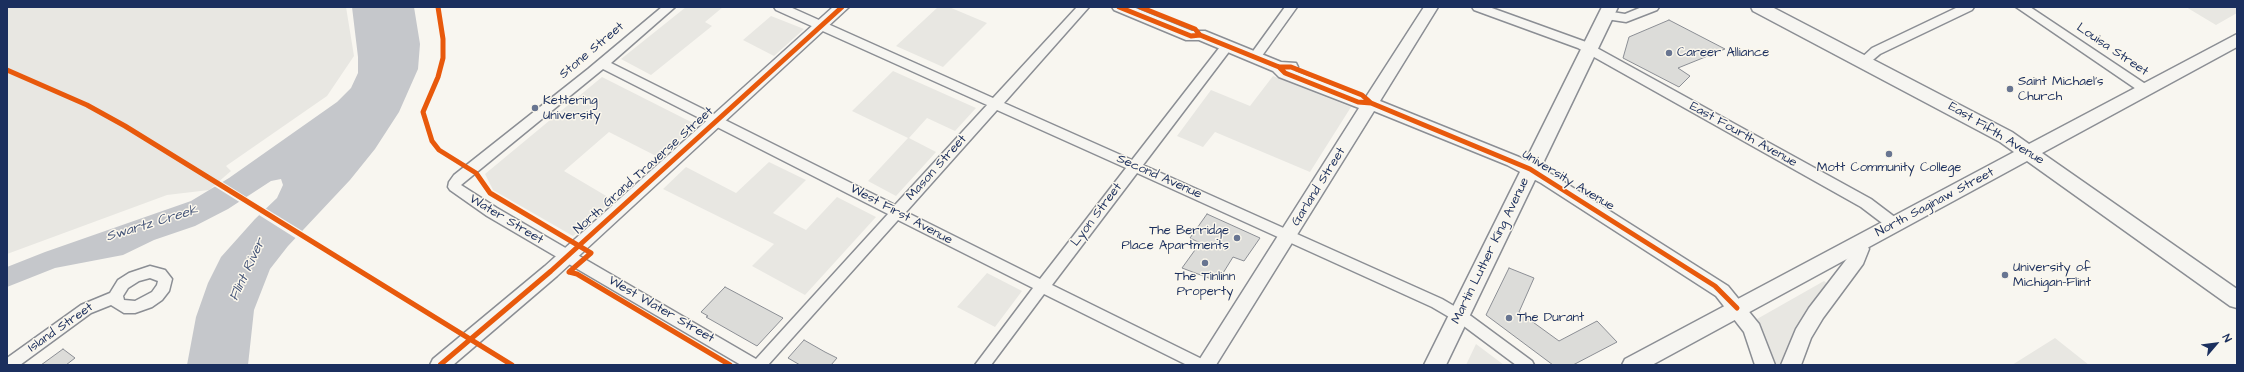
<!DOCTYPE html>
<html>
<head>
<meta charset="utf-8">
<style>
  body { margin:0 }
  #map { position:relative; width:2244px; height:372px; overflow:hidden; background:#f8f6f0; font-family:"Architects Daughter",sans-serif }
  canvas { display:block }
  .frame { position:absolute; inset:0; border:8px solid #1b2f5e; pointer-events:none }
  .north { position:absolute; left:2196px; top:324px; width:40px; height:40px; -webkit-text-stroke:3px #fbf7ec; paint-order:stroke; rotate:62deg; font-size:11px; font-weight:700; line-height:16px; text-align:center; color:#1b2f5e }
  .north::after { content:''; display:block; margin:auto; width:14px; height:18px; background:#1b2f5e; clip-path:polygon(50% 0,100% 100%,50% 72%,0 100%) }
</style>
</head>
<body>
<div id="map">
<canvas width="2244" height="372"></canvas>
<div class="frame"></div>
<div class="north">N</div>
</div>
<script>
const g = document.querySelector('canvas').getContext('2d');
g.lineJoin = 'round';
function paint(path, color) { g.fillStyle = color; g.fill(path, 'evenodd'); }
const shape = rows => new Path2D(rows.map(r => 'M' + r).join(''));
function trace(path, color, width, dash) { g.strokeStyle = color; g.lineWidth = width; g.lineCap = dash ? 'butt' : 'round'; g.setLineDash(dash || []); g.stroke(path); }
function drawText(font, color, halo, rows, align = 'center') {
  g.font = font + ' "Architects Daughter",sans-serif'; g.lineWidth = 3; g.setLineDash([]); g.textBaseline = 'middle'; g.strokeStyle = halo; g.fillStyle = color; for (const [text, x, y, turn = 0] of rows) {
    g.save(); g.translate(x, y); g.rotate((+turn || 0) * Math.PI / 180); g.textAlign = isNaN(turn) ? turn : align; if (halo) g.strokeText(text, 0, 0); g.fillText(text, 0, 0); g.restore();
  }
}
const green = shape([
  [7,7,346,7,354,56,327,96,226,166,231,171,209,190,167,195,7,254],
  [686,7,723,7,705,22,712,26,651,75,621,59],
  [938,7,949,7,987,23,943,67,896,46],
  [2186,7,2237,7,2237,13,2216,25],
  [771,16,804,29,774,56,743,40],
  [893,71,976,108,955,131,927,118,909,138,936,152,896,196,868,181,908,138,852,111],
  [1273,76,1351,107,1310,172,1215,132,1203,147,1177,136,1211,90,1250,106],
  [602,77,697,125,660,158,609,132,564,171,613,200,573,236,493,190,485,174],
  [769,162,806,180,773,213,806,230,837,197,876,217,805,295,752,266,774,244,663,189,686,167,736,193],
  [987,273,1022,291,995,327,957,307],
  [1824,281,1828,284,1790,344,1782,365,1775,365,1757,319],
  [2055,338,2089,365,2012,365],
  [1476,344,1504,365,1466,365]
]);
const water = shape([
  [352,7,414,7,420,44,418,69,399,112,375,149,350,180,288,246,270,269,254,310,248,365,187,365,196,317,208,283,221,257,255,219,277,198,283,185,281,179,271,181,228,209,195,226,154,240,123,255,55,268,7,287,7,267,45,252,191,201,229,178,337,102,351,88,358,73,358,57]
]);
const pier = shape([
  [221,181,248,198,241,203,214,186],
  [265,208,304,232,297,239,259,215]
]);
const building = shape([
  [1669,20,1725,49,1678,68,1690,76,1679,87,1623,58,1629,37,1669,20],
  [1207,214,1260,238,1244,261,1233,257,1220,278,1216,278,1214,280,1182,268,1200,243,1190,238,1207,214],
  [1509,268,1534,278,1519,312,1559,341,1597,321,1617,342,1573,365,1553,365,1486,315,1509,268],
  [725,287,783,318,757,346,706,317,708,316,701,312,725,287],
  [804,340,825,352,837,358,831,365,800,365,788,358,804,340],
  [63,349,75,358,66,365,41,365,63,349]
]);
const minor = shape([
  [662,7,675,7,611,63,895,205,987,105,776,10,774,7,790,7,993,98,1077,7,1089,7,1004,103,1132,160,1223,43,1231,43,1233,46,1231,49,1143,165,1442,299,1471,316,1532,361,1534,365,1516,365,1461,324,1432,307,1137,173,1052,285,1206,361,1208,365,1187,365,1044,294,991,365,975,365,1033,288,898,220,768,365,741,365,487,216,450,190,448,187,449,182,454,175,588,69,662,7],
  [603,69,888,214,756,359,497,208,461,185,603,69],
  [997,110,1126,168,1040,279,906,212,997,110],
  [1285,7,1297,7,1259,60,1251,60,1249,57,1251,54,1285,7],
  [1472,7,1489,7,1586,42,1871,199,1900,221,1902,225,1900,229,1890,229,1861,207,1578,48,1474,10,1472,7],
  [1642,7,1659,7,1657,10,1626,22,1606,19,1600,15,1606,11,1625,14,1642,7],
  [1958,7,1974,7,1972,10,1880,54,1868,64,1860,64,1858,61,1872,48,1958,7],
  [2016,7,2030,7,2150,87,2152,90,2150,93,2142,93,2016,7],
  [150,266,165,270,172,279,169,291,162,300,152,307,135,313,124,313,111,305,91,313,20,365,7,365,7,358,81,305,110,293,118,280,129,273,150,266],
  [150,278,158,281,157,285,152,292,135,301,124,300,123,296,128,288,139,281,150,278]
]);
const tertiary = shape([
  [833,7,849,7,557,276,453,365,430,365,433,359,545,266,833,7],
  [1112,7,1133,7,1192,31,1205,31,1281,62,1296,63,1298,67,1295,71,1360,96,1366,97,1424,7,1438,7,1380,101,1519,157,1553,175,1728,286,1759,324,1775,365,1755,365,1744,332,1716,296,1541,183,1507,165,1374,111,1216,365,1196,365,1359,108,1279,77,1273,71,1199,40,1186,40,1114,10,1112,7],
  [1858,237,1864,239,1869,249,1863,264,1823,318,1811,338,1801,365,1781,365,1796,329,1809,308,1849,256,1851,249,1849,244,1852,239,1858,237]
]);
const secondary = shape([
  [1602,7,1618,7,1446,365,1424,365,1602,7],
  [1751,7,1772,7,2012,132,2029,144,2237,34,2237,47,2042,153,2237,289,2237,308,2230,306,2027,161,1652,365,1622,365,1625,359,2014,152,2000,142,1753,11,1751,7]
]);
const cycleway = shape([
  [438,7,443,39,443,58,438,77,423,112,432,141,439,150,476,173,490,193,591,253,569,272],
  [1119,7,1191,36,1200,35,1279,67,1291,67,1362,95,1371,103],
  [1140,7,1195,29,1200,35],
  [1279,67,1285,73,1358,102,1371,103,1530,169,1715,286,1737,308],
  [7,70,87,105,125,126,512,365],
  [569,272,577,274,730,365],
  [440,365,551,271,842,7]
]);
const markers = [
  [1669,53,4,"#687591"],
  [2010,89,4,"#687591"],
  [535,108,4,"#687591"],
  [1889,154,4,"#687591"],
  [1237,238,4,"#687591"],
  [1205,263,4,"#687591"],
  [2005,275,4,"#687591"],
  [1509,318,4,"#687591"]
];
const streetNames = [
  ["Louisa Street",2112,50,34],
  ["Stone Street",592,51,-40],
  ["East Fifth Avenue",1996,134,31],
  ["East Fourth Avenue",1743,135,29],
  ["Mason Street",937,168,-48],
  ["North Grand Traverse Street",644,171,-42],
  ["Second Avenue",1159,177,24],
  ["University Avenue",1568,181,31],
  ["Garland Street",1319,187,-58],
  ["North Saginaw Street",1935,203,-28],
  ["West First Avenue",901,215,28],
  ["Lyon Street",1097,215,-53],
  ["Water Street",506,220,31],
  ["Martin Luther King Avenue",1491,251,-64],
  ["West Water Street",661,310,30],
  ["Island Street",61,328,-35]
];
const poiNames = [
  ["Career Alliance",1677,53],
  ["Saint Michael's",2018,82],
  ["Church",2018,97],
  ["Kettering",543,101],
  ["University",543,116],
  ["Mott Community College",1889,168,"center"],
  ["The Berridge",1229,231,"right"],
  ["Place Apartments",1229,246,"right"],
  ["University of",2013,268],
  ["Michigan-Flint",2013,283],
  ["The Tinlinn",1205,277,"center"],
  ["Property",1205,292,"center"],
  ["The Durant",1517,318]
];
const waterNames = [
  ["Swartz Creek",152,224,-17],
  ["Flint River",248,270,-65]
];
paint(green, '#e8e7e2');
paint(water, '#c5c7cb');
paint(pier, '#f8f6f0');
paint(building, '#dcdcd9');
trace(building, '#8b8e94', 1);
trace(minor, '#8b8e94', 3);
trace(tertiary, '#8b8e94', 3);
trace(secondary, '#8b8e94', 3);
paint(minor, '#f6f5f1');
paint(tertiary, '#f6f5f1');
paint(secondary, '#f6f5f1');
trace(cycleway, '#e8590c', 5);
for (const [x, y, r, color] of markers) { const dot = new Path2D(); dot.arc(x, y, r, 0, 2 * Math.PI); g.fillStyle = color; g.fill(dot); trace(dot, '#fbf7ec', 1.5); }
drawText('13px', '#1b2f5e', '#fbf7ec', streetNames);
drawText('13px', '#1b2f5e', '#fbf7ec', poiNames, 'left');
drawText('italic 14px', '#47577a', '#fbf7ec', waterNames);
</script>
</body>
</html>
